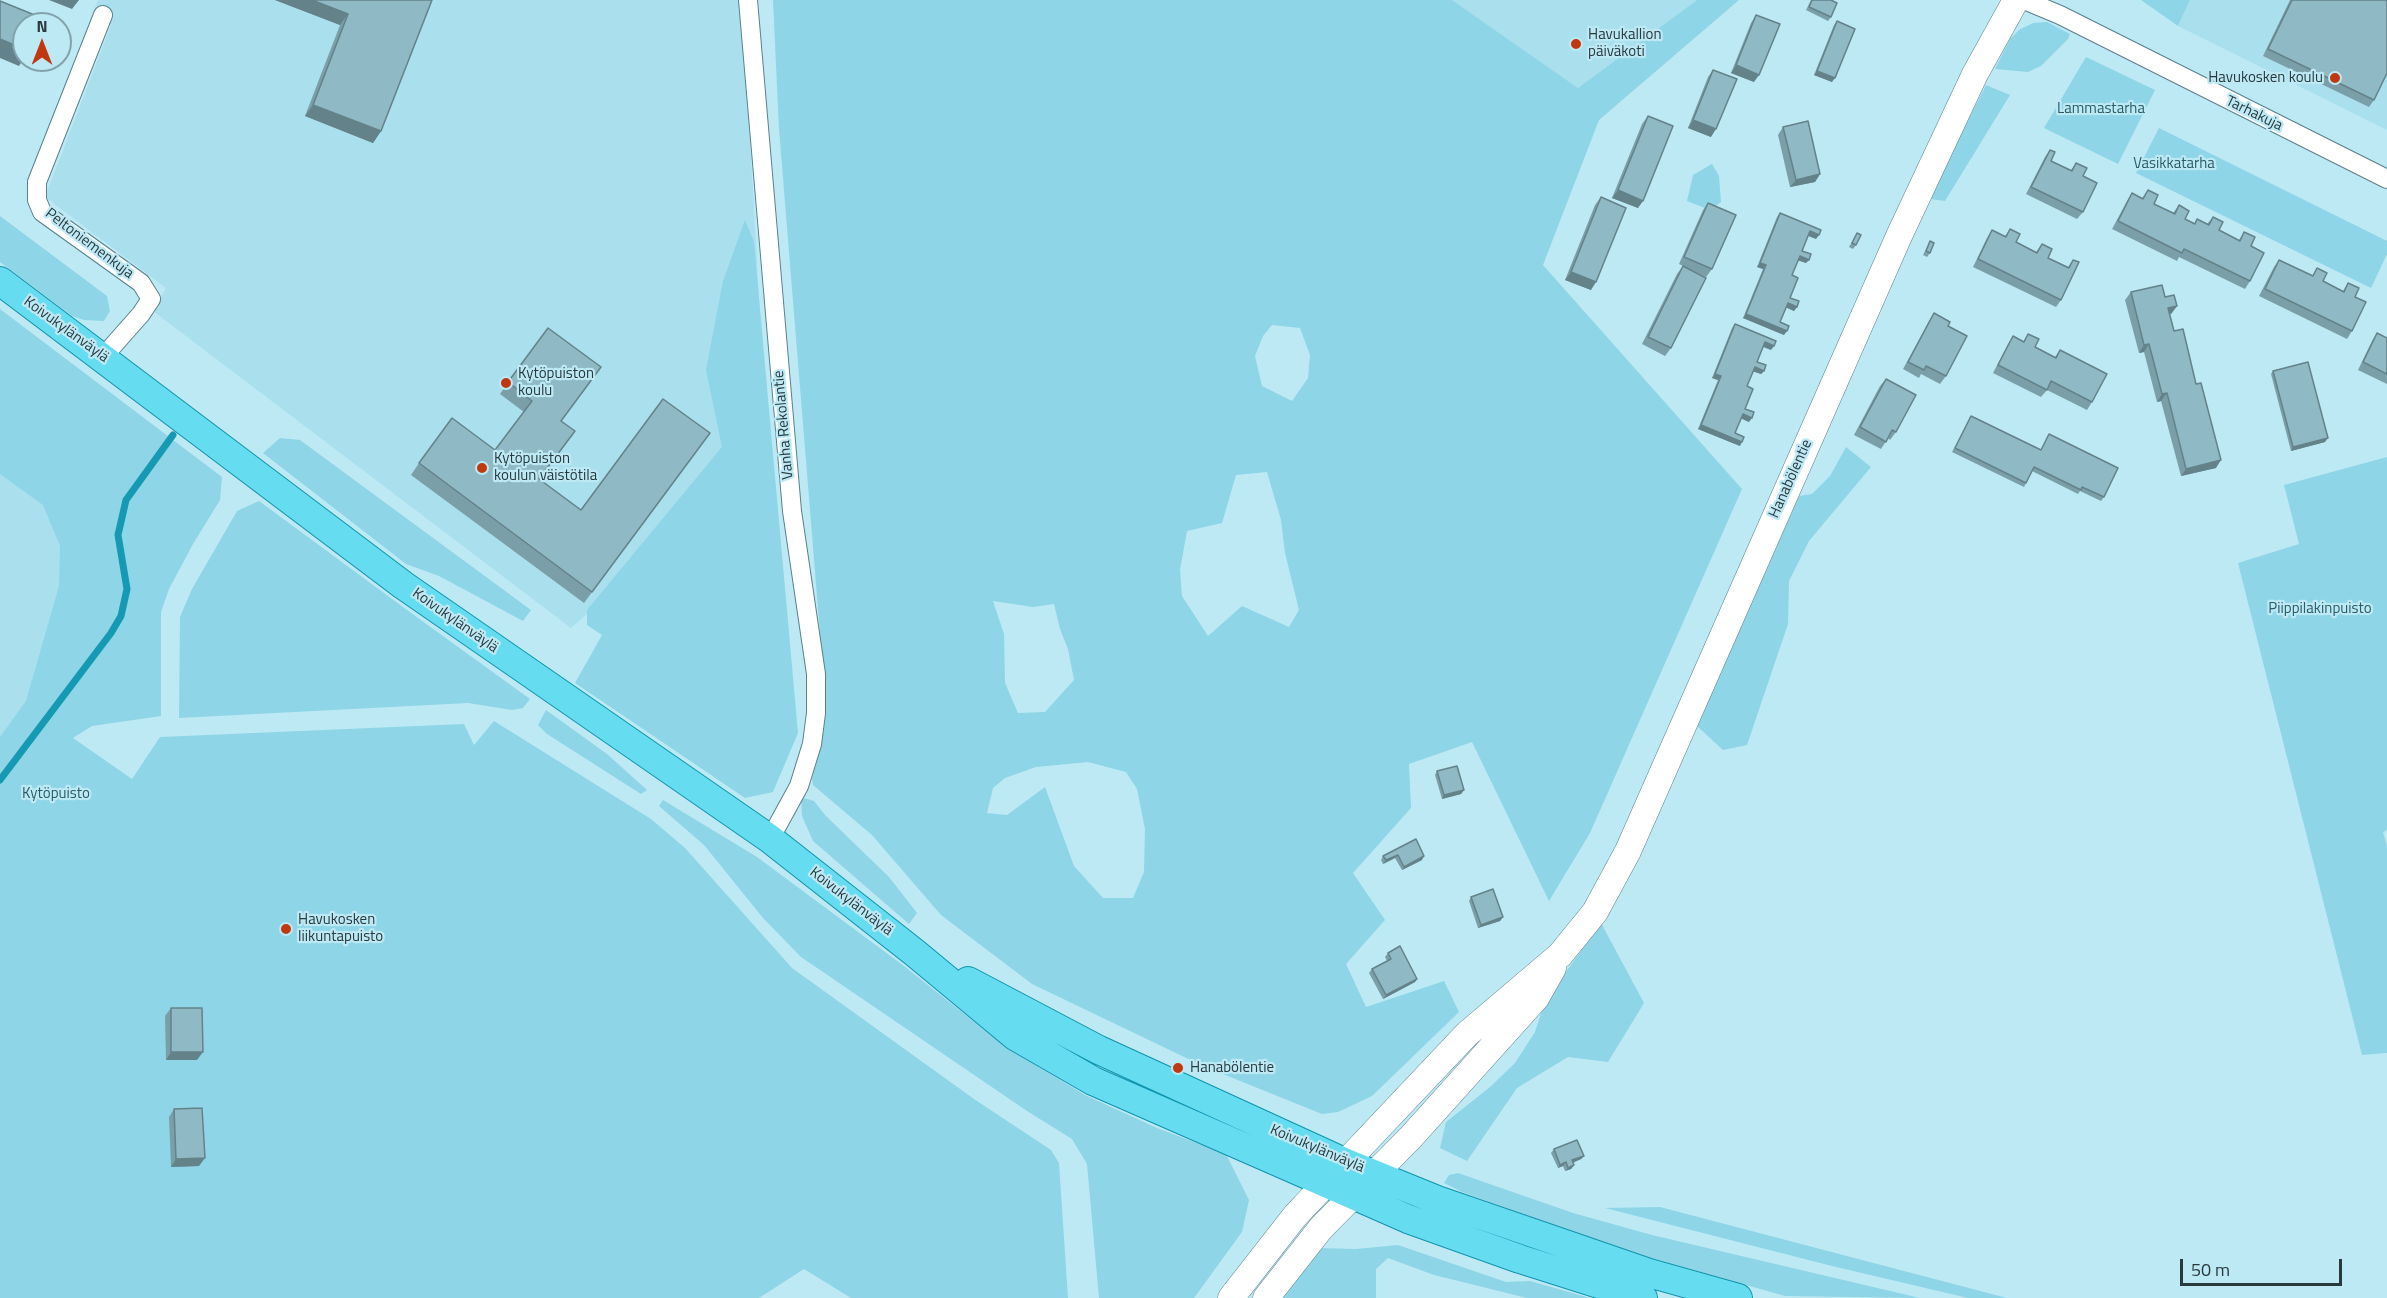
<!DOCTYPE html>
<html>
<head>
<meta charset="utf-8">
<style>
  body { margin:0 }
  #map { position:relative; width:2387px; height:1298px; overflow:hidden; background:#bde9f4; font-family:"Titillium Web",sans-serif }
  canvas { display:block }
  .north { position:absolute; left:12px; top:12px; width:60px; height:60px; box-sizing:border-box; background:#bde9f4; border:2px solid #82a3ac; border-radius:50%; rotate:0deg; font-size:16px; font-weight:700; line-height:24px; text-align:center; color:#293a3f }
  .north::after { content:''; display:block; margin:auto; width:21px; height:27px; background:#c13810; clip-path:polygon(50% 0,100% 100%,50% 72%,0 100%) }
  .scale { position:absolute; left:2180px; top:1259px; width:162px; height:27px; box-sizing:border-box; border:3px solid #293a3f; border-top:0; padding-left:8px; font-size:18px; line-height:21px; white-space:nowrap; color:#293a3f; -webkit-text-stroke:4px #bde9f4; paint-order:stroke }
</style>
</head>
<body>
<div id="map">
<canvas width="2387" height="1298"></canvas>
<div class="north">N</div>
<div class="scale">50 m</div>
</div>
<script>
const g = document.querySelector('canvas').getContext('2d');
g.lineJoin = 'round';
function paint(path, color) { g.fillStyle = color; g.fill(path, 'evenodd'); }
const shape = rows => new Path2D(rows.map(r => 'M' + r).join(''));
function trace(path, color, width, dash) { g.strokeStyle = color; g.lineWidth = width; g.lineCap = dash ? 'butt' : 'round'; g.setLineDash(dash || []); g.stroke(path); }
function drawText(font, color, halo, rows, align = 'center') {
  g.font = font + ' "Titillium Web",sans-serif'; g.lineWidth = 4.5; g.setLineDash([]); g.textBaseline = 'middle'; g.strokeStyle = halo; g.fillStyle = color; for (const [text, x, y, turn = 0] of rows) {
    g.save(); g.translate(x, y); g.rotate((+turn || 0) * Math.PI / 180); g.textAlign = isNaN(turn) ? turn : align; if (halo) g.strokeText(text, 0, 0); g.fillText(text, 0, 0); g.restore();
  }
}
const built = shape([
  [98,0,742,0,768,455,571,628,153,311,166,288,45,197,111,25,92,17],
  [1452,0,1697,0,1578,88],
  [2190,0,2387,0,2387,130,2178,26],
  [0,428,152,540,0,737]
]);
const green = shape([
  [773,0,1452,0,1578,88,1697,0,1739,0,1599,120,1543,265,1742,489,1590,833,1549,901,1472,742,1409,764,1411,808,1353,873,1385,920,1346,964,1366,1007,1444,981,1459,1012,1372,1096,1338,1112,1322,1114,1203,1066,1032,984,941,915,872,835,813,785,812,779,826,707,779,129],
  [1272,325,1300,328,1310,355,1308,378,1292,401,1262,386,1255,356,1263,336],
  [1267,472,1281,520,1285,553,1299,610,1289,627,1242,606,1208,636,1182,596,1180,570,1187,531,1222,523,1236,475],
  [993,601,1033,607,1054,604,1060,629,1068,649,1074,680,1045,712,1018,713,1005,683,1004,634],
  [1088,762,1126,772,1137,789,1145,829,1144,872,1133,898,1103,898,1074,866,1045,787,1007,815,987,813,993,788,1005,778,1036,767],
  [2141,0,2190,0,2178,26],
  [2047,22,2070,34,2068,39,2041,66,2028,72,1995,69,2010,39,2019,30,2033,23],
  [2086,57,2155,90,2118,164,2044,128],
  [1986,85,2010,95,1945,201,1931,199,1945,166],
  [2159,128,2387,241,2387,254,2371,288,2136,173],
  [1712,164,1719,176,1721,202,1710,210,1687,201,1693,175],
  [0,216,107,296,110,311,104,321,84,320,72,316,0,262],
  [745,220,754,242,798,733,773,792,745,798,575,683,602,635,587,625,587,610,722,447,706,370,723,281],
  [0,309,222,477,220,500,193,544,169,589,161,612,161,716,92,726,73,738,132,779,160,737,464,724,474,745,494,721,651,819,685,848,792,968,974,1099,1051,1150,1059,1163,1068,1298,851,1298,804,1269,759,1298,0,1298,0,737,26,701,59,586,60,546,43,505,0,474],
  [280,438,300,440,531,610,523,621,439,576,406,564,263,453],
  [1846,447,1871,467,1809,541,1789,581,1788,624,1747,745,1723,750,1697,726,1799,496,1812,494,1830,476],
  [2387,457,2387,830,2383,832,2387,846,2387,1053,2362,1055,2238,563,2299,544,2284,485],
  [259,501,407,610,530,699,523,708,512,710,468,703,179,718,180,617,192,589,237,511],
  [546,710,607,754,647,790,641,794,547,734,538,725],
  [804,798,814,801,826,816,889,877,917,913,909,924,813,841,802,816,801,800],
  [663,800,757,857,904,966,1006,1047,1085,1095,1157,1128,1226,1154,1249,1200,1242,1232,1194,1298,1099,1298,1087,1164,1072,1139,1027,1111,801,957,763,918,704,845,659,806],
  [1601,923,1644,1003,1608,1062,1568,1057,1517,1088,1467,1161,1440,1148,1446,1122,1490,1087,1515,1063,1535,1032,1545,1001],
  [1458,1173,1573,1213,1652,1235,1920,1298,1785,1296,1626,1251,1462,1192,1444,1183,1449,1175],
  [1660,1207,2007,1298,1968,1298,1832,1266,1605,1208],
  [1398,1245,1506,1282,1530,1281,1590,1298,1527,1298,1434,1275,1388,1258,1376,1269,1376,1298,1280,1298,1319,1248,1356,1249]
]);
const stream = shape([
  [0,780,111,633,121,616,127,589,118,535,126,500,173,435]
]);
const street = shape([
  [748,0,792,511,816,674,816,713,812,744,799,786,770,839],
  [2024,0,2060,15,2387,179],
  [103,357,141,314,151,299,141,283,42,212,37,200,37,182,103,15]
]);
const secondary = shape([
  [1231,1298,1295,1216,1467,1034,1560,955,1595,912,1628,851,1899,236,1975,74,2016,0],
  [1266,1298,1321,1228,1411,1137,1536,998,1553,968]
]);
const primary = shape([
  [0,281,403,585,770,839,915,953,1015,1036,1093,1081,1408,1219,1520,1259,1643,1298],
  [968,981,1099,1050,1346,1163,1437,1200,1649,1273,1738,1298]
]);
const wall = shape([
  [275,0,432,0,381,131,373,143,305,116,340,25],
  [1811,0,1831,0,1831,17,1828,21,1806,10],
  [2290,0,2387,0,2374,100,2369,107,2263,56],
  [1756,15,1754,82,1731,73,1751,23],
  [1837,21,1832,82,1814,75,1834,25],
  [1713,70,1711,137,1688,128,1708,77],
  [1648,116,1638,208,1612,198,1642,124],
  [1783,127,1820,174,1815,182,1790,187,1778,135],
  [2050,150,2051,161,2071,170,2076,163,2083,176,2083,212,2077,219,2026,194,2045,157],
  [2148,190,2154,204,2173,213,2179,205,2185,219,2194,224,2197,219,2207,224,2213,217,2219,230,2239,240,2244,232,2251,246,2250,281,2245,289,2179,257,2177,261,2112,229,2127,201,2132,193,2142,198],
  [1601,197,1591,290,1565,280,1595,205],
  [1708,203,1712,269,1706,277,1679,264,1703,210],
  [1780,213,1816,239,1808,236,1802,251,1806,263,1798,260,1792,275,1790,298,1797,307,1794,311,1786,307,1780,322,1784,335,1743,318,1763,269,1757,267,1777,217],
  [2010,229,2016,242,2036,252,2042,244,2048,258,2068,267,2073,260,2061,300,2056,307,1973,267,1987,238,1992,230,2005,236],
  [1857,233,1856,245,1853,249,1849,247],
  [1930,241,1930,253,1927,257,1923,255],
  [2279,260,2312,276,2317,268,2323,281,2343,291,2348,283,2355,297,2352,331,2347,339,2259,296,2274,267],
  [1683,266,1671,348,1665,356,1642,344,1677,274],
  [2131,292,2165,297,2177,306,2171,314,2169,314,2216,468,2181,476,2161,401,2157,402,2144,352,2139,353,2125,300],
  [1934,313,1948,326,1946,376,1940,384,1921,374,1919,378,1903,369,1929,321],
  [1735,324,1771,350,1763,347,1757,362,1764,371,1761,374,1753,371,1747,386,1745,409,1749,422,1741,418,1735,433,1740,446,1698,429,1718,380,1712,378,1732,328],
  [2377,333,2387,338,2387,384,2358,370,2372,341],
  [2028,334,2035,347,2055,357,2060,350,2092,402,2087,410,2047,390,2041,397,1993,373,2008,344,2013,336,2023,342],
  [2273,371,2325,442,2291,451,2271,374],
  [1886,379,1896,432,1890,440,1888,438,1881,449,1854,435,1880,386],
  [508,382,575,431,539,479,581,510,710,433,584,603,411,475,419,463,495,450,524,412,500,394],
  [1971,416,2041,450,2049,434,2104,497,2101,501,2080,491,2078,494,2032,471,2024,487,1952,452],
  [1437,771,1464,790,1461,794,1442,799,1435,775],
  [1416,839,1422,860,1402,870,1395,858,1383,864,1381,860,1383,856],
  [1471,897,1503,917,1500,921,1478,928,1469,901],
  [1388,953,1417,979,1415,982,1383,999,1369,973,1372,969,1387,961,1385,957],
  [171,1008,197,1060,166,1060,165,1016],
  [174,1109,199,1166,171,1167,169,1117],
  [1554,1149,1584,1156,1581,1159,1573,1163,1574,1165,1571,1169,1565,1171,1563,1166,1558,1168,1551,1153]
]);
const shadedWall = shape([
  [49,0,79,0,72,9],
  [275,0,312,0,348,14,340,25],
  [0,39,24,49,24,58,19,66,0,58],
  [1736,65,1759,75,1754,82,1731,73],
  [1817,71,1835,78,1832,82,1814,75],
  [313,105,381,131,373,143,305,116],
  [1693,120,1716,129,1711,137,1688,128],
  [1820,174,1815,182,1790,187,1796,180],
  [1618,190,1643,201,1638,208,1612,198],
  [1810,231,1819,235,1816,239,1807,235],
  [1800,256,1809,260,1806,263,1797,260],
  [1760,263,1766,265,1763,269,1757,267],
  [1571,272,1596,282,1591,290,1565,280],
  [1788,303,1797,307,1794,311,1785,307],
  [2177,306,2171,314,2163,316,2168,308],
  [1746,314,1787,331,1784,335,1743,318],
  [1765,342,1774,346,1771,350,1762,346],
  [2149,344,2144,352,2139,353,2144,345],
  [1755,367,1764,371,1761,374,1752,371],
  [1715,374,1721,376,1718,380,1712,378],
  [2167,393,2161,401,2157,402,2162,394],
  [1743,414,1752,418,1749,422,1740,418],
  [1701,425,1742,442,1740,446,1698,429],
  [2328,438,2325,442,2291,451,2293,447],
  [2221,460,2216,468,2181,476,2186,469],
  [1464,790,1461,794,1442,799,1444,795],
  [1398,855,1395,858,1383,864,1386,860],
  [1424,856,1422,860,1402,870,1404,867],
  [1503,917,1500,921,1478,928,1481,925],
  [1417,979,1415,982,1383,999,1386,995],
  [171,1052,203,1052,197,1060,166,1060],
  [1584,1156,1581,1159,1569,1164,1572,1160],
  [205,1158,199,1166,171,1167,176,1159],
  [1566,1162,1563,1166,1558,1168,1560,1165],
  [1574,1165,1571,1169,1565,1171,1568,1168]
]);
const building = shape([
  [312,0,432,0,381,131,313,105,348,14,312,0],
  [1812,0,1831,0,1837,3,1831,17,1809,7,1812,0],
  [2292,0,2387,0,2387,73,2374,100,2268,49,2292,0],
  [0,1,42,18,40,24,24,24,24,49,0,39,0,1],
  [1756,15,1780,24,1759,75,1736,65,1756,15],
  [1837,21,1855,29,1835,78,1817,71,1837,21],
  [1713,70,1737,79,1716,129,1693,120,1713,70],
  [1648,116,1673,126,1643,201,1618,190,1648,116],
  [1808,121,1820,174,1796,180,1783,127,1808,121],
  [2050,150,2055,152,2051,161,2072,171,2076,163,2087,168,2083,176,2097,183,2083,212,2031,187,2050,150],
  [2148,190,2158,195,2154,204,2175,214,2179,205,2189,211,2185,219,2195,224,2197,219,2209,225,2213,217,2223,222,2219,230,2240,241,2244,232,2255,237,2251,246,2264,253,2250,281,2184,249,2182,253,2118,221,2132,193,2143,199,2148,190],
  [1601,197,1626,208,1596,282,1571,272,1601,197],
  [1708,203,1736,215,1712,269,1684,257,1708,203],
  [1780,213,1821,230,1819,235,1810,231,1802,251,1811,254,1809,260,1800,256,1792,275,1798,278,1790,298,1799,301,1797,307,1788,303,1780,322,1789,326,1787,331,1746,314,1766,265,1760,263,1780,213],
  [2010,229,2020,234,2016,242,2037,253,2042,244,2052,249,2048,258,2069,268,2073,260,2079,262,2061,300,1978,259,1992,230,2006,237,2010,229],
  [1857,233,1861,235,1856,245,1852,243,1857,233],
  [1930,241,1934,243,1930,253,1926,251,1930,241],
  [2279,260,2313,276,2317,268,2327,273,2323,281,2344,292,2348,283,2359,288,2355,297,2366,302,2352,331,2265,289,2279,260],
  [1683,266,1706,278,1671,348,1648,337,1683,266],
  [2162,285,2165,297,2174,295,2177,306,2168,308,2174,331,2183,329,2196,384,2201,383,2221,460,2186,469,2167,393,2162,394,2149,344,2144,345,2131,292,2162,285],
  [1934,313,1950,322,1948,326,1967,336,1946,376,1926,366,1924,370,1908,362,1934,313],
  [1735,324,1776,341,1774,346,1765,342,1757,362,1766,365,1764,371,1755,367,1747,386,1753,389,1745,409,1754,412,1752,418,1743,414,1735,433,1744,437,1742,442,1701,425,1721,376,1715,374,1735,324],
  [548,328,601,367,561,421,575,431,539,479,581,510,663,399,710,433,592,592,419,463,452,418,495,450,532,401,508,382,548,328],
  [2377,333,2387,338,2387,374,2363,362,2377,333],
  [2028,334,2039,339,2035,347,2056,358,2060,350,2107,374,2092,402,2051,381,2047,390,1998,365,2013,336,2024,342,2028,334],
  [2308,362,2328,438,2293,447,2273,371,2308,362],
  [1886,379,1916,395,1896,432,1892,430,1886,442,1860,427,1886,379],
  [1971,416,2041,450,2049,434,2118,468,2104,497,2082,487,2081,490,2034,467,2026,483,1955,448,1971,416],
  [1457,766,1464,790,1444,795,1437,771,1457,766],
  [1416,839,1424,856,1404,867,1398,855,1386,860,1383,856,1416,839],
  [1493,889,1503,917,1481,925,1471,897,1493,889],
  [1400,946,1417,979,1386,995,1372,969,1391,959,1388,953,1400,946],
  [171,1008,202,1008,203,1052,171,1052,171,1008],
  [202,1108,205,1158,176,1159,174,1109,202,1108],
  [1577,1140,1584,1156,1572,1160,1574,1165,1568,1168,1566,1162,1560,1165,1554,1149,1577,1140]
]);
const markers = [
  [1576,44,6,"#c13810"],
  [2335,78,6,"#c13810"],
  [506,383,6,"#c13810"],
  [482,468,6,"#c13810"],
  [286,929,6,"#c13810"],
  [1178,1068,6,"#c13810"]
];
const poiNames = [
  ["Havukallion",1588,35],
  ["päiväkoti",1588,52],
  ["Havukosken koulu",2323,78,"right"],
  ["Kytöpuiston",518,374],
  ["koulu",518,391],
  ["Kytöpuiston",494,459],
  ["koulun väistötila",494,476],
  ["Havukosken",298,920],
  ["liikuntapuisto",298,937],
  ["Hanabölentie",1190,1068]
];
const parkNames = [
  ["Lammastarha",2101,109],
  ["Vasikkatarha",2174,164],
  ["Piippilakinpuisto",2320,609],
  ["Kytöpuisto",56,794]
];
const streetNames = [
  ["Tarhakuja",2254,114,26],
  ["Peltoniemenkuja",89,244,37],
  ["Koivukylänväylä",66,330,36],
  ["Vanha Rekolantie",784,425,-95],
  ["Hanabölentie",1791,479,-66],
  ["Koivukylänväylä",455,621,35],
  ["Koivukylänväylä",851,902,38],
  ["Koivukylänväylä",1317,1149,23]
];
paint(built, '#aadfed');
paint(green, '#8ed5e7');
trace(stream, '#1699b2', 7);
trace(street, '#59828c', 20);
trace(secondary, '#59828c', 27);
trace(primary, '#0e94ac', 30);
trace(street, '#fff', 18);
trace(secondary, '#fff', 26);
trace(primary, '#66dcf0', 28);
paint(wall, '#7b9fa9');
paint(shadedWall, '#648289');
paint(building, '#8fb9c4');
trace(building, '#648289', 1.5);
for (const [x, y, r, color] of markers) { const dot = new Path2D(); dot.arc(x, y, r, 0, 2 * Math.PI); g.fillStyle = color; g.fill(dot); trace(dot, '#bde9f4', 2); }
drawText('15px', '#293a3f', '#bde9f4', poiNames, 'left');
drawText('15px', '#2c5c67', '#bde9f4', parkNames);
drawText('15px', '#293a3f', '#bde9f4', streetNames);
</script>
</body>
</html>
